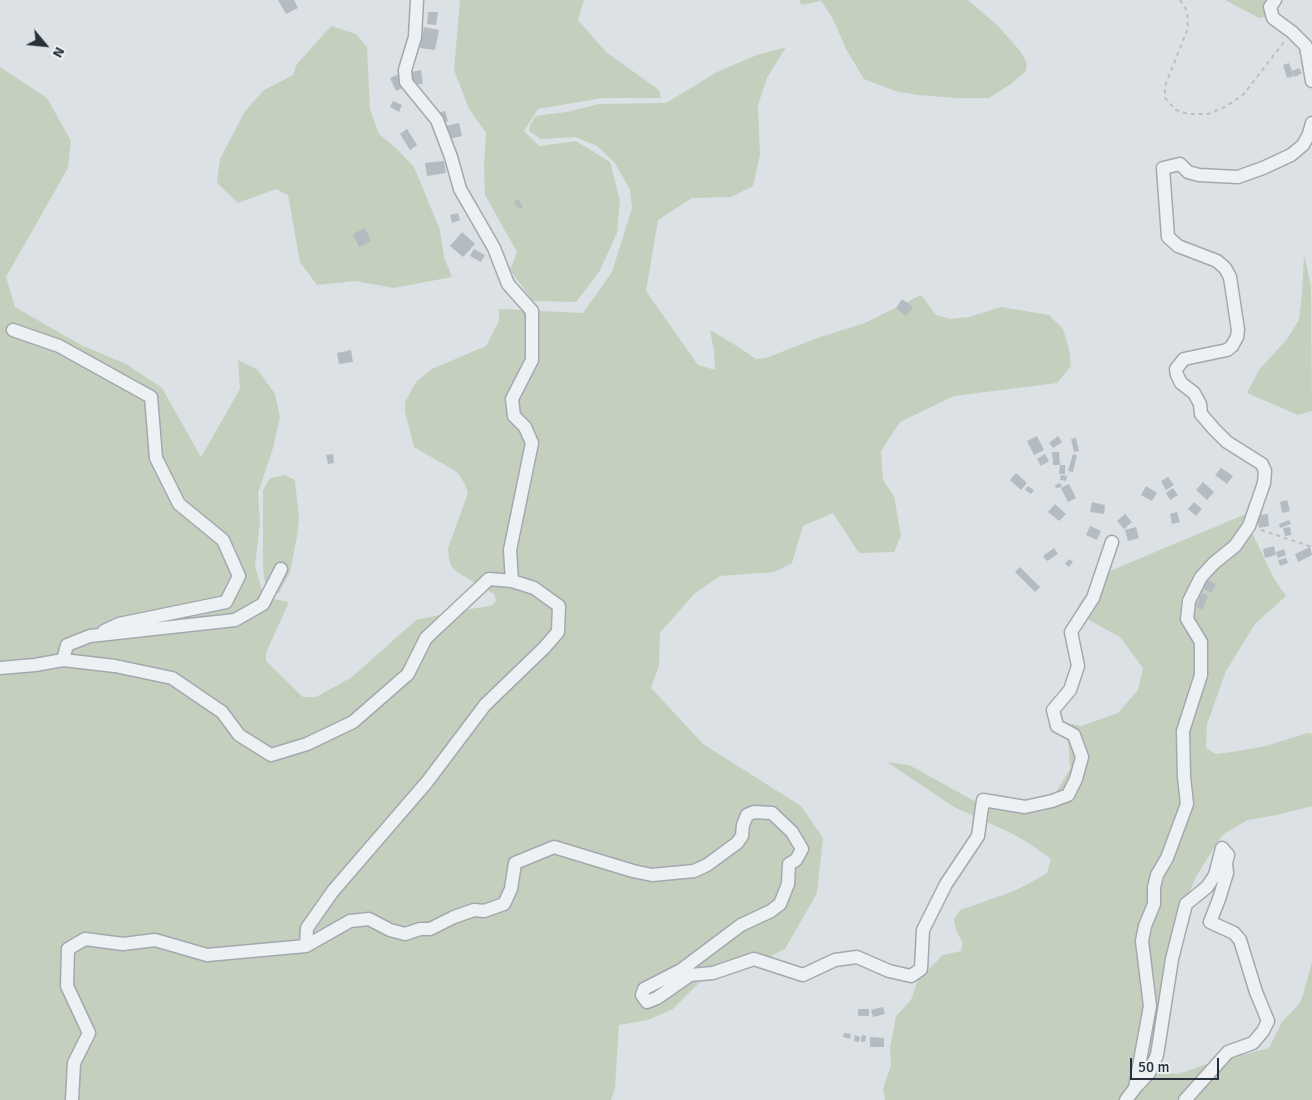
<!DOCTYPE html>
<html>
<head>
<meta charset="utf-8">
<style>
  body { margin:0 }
  #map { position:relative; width:1312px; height:1100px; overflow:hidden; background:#dce1e5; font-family:Signika,sans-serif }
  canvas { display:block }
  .north { position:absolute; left:20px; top:20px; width:50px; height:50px; -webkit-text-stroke:4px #ebf0f3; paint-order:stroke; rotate:118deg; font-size:14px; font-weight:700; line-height:20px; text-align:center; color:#27313a }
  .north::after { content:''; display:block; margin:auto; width:18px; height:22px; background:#27313a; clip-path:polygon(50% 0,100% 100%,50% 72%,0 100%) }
  .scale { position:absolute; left:1130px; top:1058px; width:89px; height:22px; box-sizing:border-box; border:2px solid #27313a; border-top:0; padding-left:6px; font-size:15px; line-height:18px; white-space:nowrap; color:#27313a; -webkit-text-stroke:4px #ebf0f3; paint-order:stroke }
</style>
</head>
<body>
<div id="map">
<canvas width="1312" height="1100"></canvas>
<div class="north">N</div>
<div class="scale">50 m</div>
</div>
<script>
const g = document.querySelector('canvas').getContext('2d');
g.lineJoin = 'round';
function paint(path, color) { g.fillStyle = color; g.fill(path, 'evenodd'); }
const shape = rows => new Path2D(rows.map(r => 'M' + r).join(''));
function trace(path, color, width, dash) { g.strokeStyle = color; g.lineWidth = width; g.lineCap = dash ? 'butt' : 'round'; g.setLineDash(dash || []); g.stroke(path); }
const green = shape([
  [460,0,584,0,578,20,606,52,659,90,661,98,602,98,538,109,524,131,539,146,576,141,610,162,620,200,617,233,599,272,576,302,533,301,510,270,517,252,485,195,484,166,486,133,469,109,454,70],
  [800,0,968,0,999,27,1021,52,1027,63,1026,71,1011,84,989,98,955,98,919,95,898,92,864,79,846,49,832,17,821,1,801,5],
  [1225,0,1271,0,1265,17,1259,18],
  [331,26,356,34,367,47,370,109,379,134,396,148,414,167,440,230,444,257,452,277,394,288,355,281,317,285,300,262,288,195,276,189,238,203,217,183,220,159,245,111,264,90,293,75,297,64],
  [786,47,767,78,758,105,760,155,753,186,731,197,692,198,658,220,646,291,698,365,715,370,714,351,710,330,737,346,756,359,766,358,820,337,865,323,921,295,936,315,950,319,969,317,1001,307,1049,315,1063,329,1069,349,1071,366,1057,383,954,396,900,422,881,451,883,480,894,496,901,536,894,552,859,553,833,513,803,526,792,563,774,572,720,576,694,594,660,633,659,666,651,688,703,744,801,806,823,838,817,893,785,949,742,970,705,977,673,1009,648,1020,619,1025,615,1088,611,1100,0,1100,0,67,47,98,71,141,68,168,6,277,15,307,81,345,126,364,162,388,201,457,240,389,238,360,258,370,275,394,280,417,273,448,258,493,260,522,255,566,264,597,289,602,266,653,266,661,303,697,316,697,352,677,416,620,463,610,491,606,496,601,494,594,457,572,451,566,449,559,448,548,468,493,465,484,457,472,414,447,405,412,405,402,416,382,432,369,486,346,499,321,499,309,583,313,612,272,632,208,630,190,615,163,597,146,575,137,541,139,529,131,530,125,536,116,566,112,599,104,666,103,717,72,757,55],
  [1304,254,1311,286,1312,411,1298,415,1247,393,1259,370,1287,339,1299,320,1302,295],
  [285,475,295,480,299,519,297,536,290,572,279,593,273,594,268,590,264,578,263,563,263,490,270,478],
  [1246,514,1249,526,1273,577,1286,596,1255,624,1226,671,1207,724,1206,748,1216,754,1232,752,1266,746,1307,733,1312,734,1312,806,1277,815,1248,820,1225,833,1218,841,1196,877,1177,920,1160,1013,1163,1073,1178,1074,1210,1063,1269,1048,1282,1022,1299,1004,1303,995,1312,962,1312,1100,885,1100,883,1089,891,1065,890,1048,896,1016,911,1000,918,980,943,955,961,951,963,943,956,930,954,919,960,910,1009,893,1028,884,1047,873,1051,859,1030,844,1011,833,954,807,887,762,909,765,978,803,995,809,1053,797,1070,769,1067,723,1081,726,1118,713,1138,690,1143,668,1120,637,1089,620,1078,605,1105,573]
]);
const building = shape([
  [278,0,294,0,298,8,286,14],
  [428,12,438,12,436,25,427,24],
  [424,27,439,30,435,50,420,48],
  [1289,63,1294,76,1287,78,1283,65],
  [1299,68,1302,73,1295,77,1292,71],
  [421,70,423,84,413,85,411,72],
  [399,74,405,87,396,91,390,78],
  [393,101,402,105,399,112,390,107],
  [445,111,448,121,441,124,437,113],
  [459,123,462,136,449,139,446,126],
  [407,129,417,145,410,150,400,134],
  [444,161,446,173,427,176,425,163],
  [518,199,523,207,519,209,514,202],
  [458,213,460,220,452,223,450,215],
  [365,228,371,241,359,247,353,234],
  [462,232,475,244,463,257,450,246],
  [474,249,485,255,481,262,470,256],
  [902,299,913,307,906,316,896,308],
  [351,350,353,362,339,364,337,353],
  [1037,436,1044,450,1034,455,1027,441],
  [1058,436,1062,442,1053,448,1049,443],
  [1076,438,1079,451,1074,452,1071,439],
  [1052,452,1059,452,1060,465,1053,465],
  [333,454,334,463,328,464,326,455],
  [1045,454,1049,461,1041,466,1037,459],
  [1073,454,1077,455,1073,472,1068,471],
  [1060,465,1065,465,1065,474,1059,474],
  [1221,468,1233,476,1227,484,1215,475],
  [1016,473,1027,483,1021,490,1010,480],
  [1061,475,1067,476,1066,481,1060,480],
  [1168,477,1174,485,1166,490,1161,481],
  [1203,482,1214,492,1207,500,1196,490],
  [1060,483,1062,487,1056,488,1055,485],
  [1069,484,1076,498,1068,502,1061,488],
  [1028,486,1034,490,1031,494,1025,490],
  [1146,486,1157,493,1152,501,1141,495],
  [1173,488,1178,495,1170,500,1166,493],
  [1287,500,1290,511,1282,513,1280,502],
  [1092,502,1105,505,1104,514,1090,512],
  [1194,502,1202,509,1196,516,1188,509],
  [1055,504,1066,514,1059,521,1048,512],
  [1177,512,1180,522,1172,524,1170,514],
  [1125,514,1132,522,1124,529,1117,521],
  [1268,514,1269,526,1259,528,1257,515],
  [1289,520,1291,524,1280,528,1279,524],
  [1090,526,1101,531,1097,540,1086,535],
  [1136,527,1139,538,1128,541,1125,530],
  [1290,527,1291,535,1285,536,1283,528],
  [1274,546,1276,555,1265,558,1263,549],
  [1310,547,1312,555,1298,562,1295,554],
  [1054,548,1058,554,1047,561,1043,556],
  [1284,549,1286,555,1278,558,1276,552],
  [1286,558,1288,563,1280,566,1278,560],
  [1069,559,1073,562,1069,567,1065,564],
  [1020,567,1040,587,1035,592,1015,572],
  [1208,580,1216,584,1211,593,1203,588],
  [1202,593,1208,596,1202,610,1196,607],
  [883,1007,885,1014,873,1017,871,1010],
  [858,1009,869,1009,869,1016,858,1016],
  [844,1033,851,1034,850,1039,843,1037],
  [855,1035,860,1037,859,1042,854,1041],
  [862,1035,866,1036,865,1042,861,1042],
  [870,1037,884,1038,884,1047,870,1047]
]);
const path = shape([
  [1180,0,1187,11,1188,28,1165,86,1165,98,1176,110,1188,114,1208,114,1225,107,1243,95,1284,42],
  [1261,530,1312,547]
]);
const minor = shape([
  [417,0,415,37,405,70,406,82,437,120,451,157,460,189,494,248,508,284,532,311,532,360,512,399,514,416,525,427,532,443,510,550,512,581],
  [1275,0,1270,7,1273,18,1292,32,1306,46,1312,81],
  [13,330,59,346,151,397,156,458,179,504,223,540,239,576,226,602,119,624,104,631],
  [281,569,263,604,235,620,90,636,67,645,63,660,115,666,172,678,222,712,239,735,271,755,307,744,353,722,408,674,426,638,489,579,512,581,534,588,559,606,558,632,544,648,485,705,427,782,333,891,307,928,306,946,350,921,369,919,390,930,405,934,420,929,430,929,454,917,474,910,484,911,504,904,511,889,515,863,554,847,633,871,652,875,694,871,707,865,737,843,742,836,743,825,747,815,754,812,772,813,792,832,802,849,796,860,789,864,788,884,780,904,771,911,741,925,681,970,644,989,642,995,647,1002,657,998,690,975,713,973,754,959,803,975,835,960,857,957,889,971,911,976,921,969,923,930,946,884,978,836,983,800,1025,807,1052,801,1068,795,1076,779,1082,757,1074,735,1057,726,1053,710,1070,690,1078,666,1071,632,1093,598,1112,542],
  [0,668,35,665,63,660],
  [1135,1088,1149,1073,1157,1055,1172,959,1186,904,1207,887,1215,875,1222,848,1228,855,1226,863,1227,873,1219,899,1210,922,1234,933,1240,940,1256,992,1268,1021,1263,1031,1253,1043,1228,1052,1185,1100],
  [72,1100,74,1063,89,1033,67,986,68,949,85,939,123,944,155,940,207,955,306,946],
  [1126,1100,1135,1088,1150,1006,1142,941,1145,926,1154,904,1154,887,1157,875,1167,858,1187,804,1184,777,1183,731,1201,675,1201,642,1187,619,1189,601,1201,577,1214,563,1235,546,1249,526,1264,483,1265,471,1262,464,1227,442,1214,429,1201,414,1200,404,1194,393,1181,383,1177,375,1176,369,1184,359,1227,350,1232,346,1237,337,1238,330,1230,277,1225,268,1217,261,1178,246,1168,237,1163,168,1180,164,1188,172,1199,175,1238,177,1263,168,1291,155,1303,145,1309,134,1312,123]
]);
paint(green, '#c5cfbe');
paint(building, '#b4bbc1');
trace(minor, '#a2a9ae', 15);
trace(path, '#babfc4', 2, [4, 4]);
trace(minor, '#eef1f4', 12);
</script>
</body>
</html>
